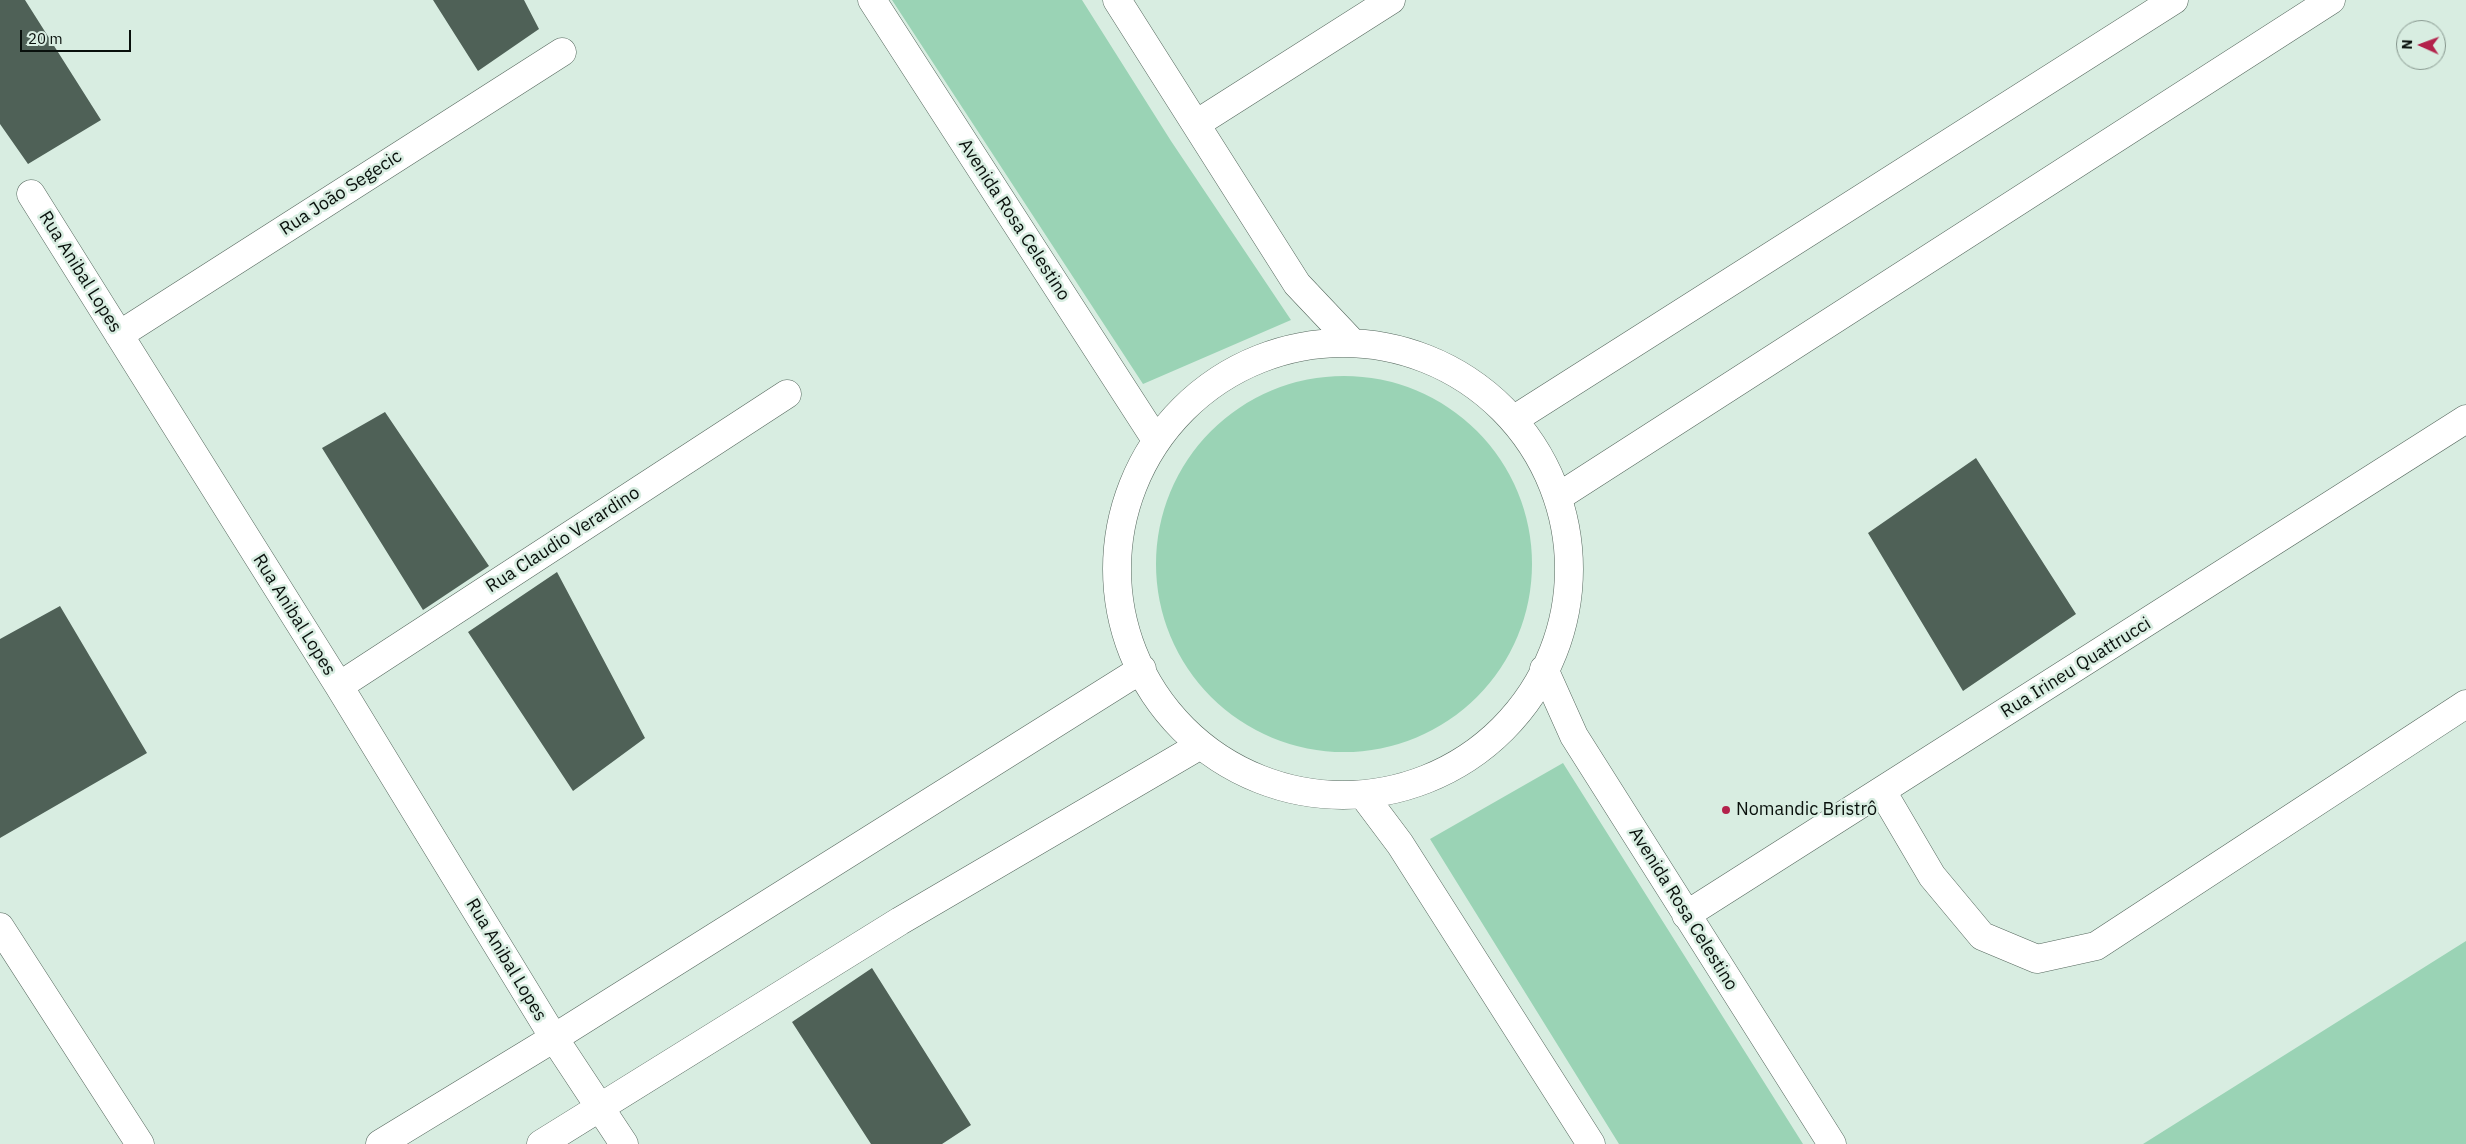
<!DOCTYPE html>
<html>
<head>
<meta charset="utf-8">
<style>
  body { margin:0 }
  #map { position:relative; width:2466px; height:1144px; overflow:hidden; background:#d8ede1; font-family:"IBM Plex Sans",sans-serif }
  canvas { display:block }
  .north { position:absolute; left:2396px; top:20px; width:50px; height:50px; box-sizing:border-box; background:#d8ede1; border:1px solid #85958c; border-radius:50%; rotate:272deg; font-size:14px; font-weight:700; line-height:20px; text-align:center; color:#09100c }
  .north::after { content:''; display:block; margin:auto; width:18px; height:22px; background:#b3224b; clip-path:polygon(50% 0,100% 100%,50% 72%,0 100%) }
  .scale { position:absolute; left:20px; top:30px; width:111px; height:22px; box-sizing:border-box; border:2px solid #09100c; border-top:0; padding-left:6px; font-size:15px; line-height:18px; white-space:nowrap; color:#09100c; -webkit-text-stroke:4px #d8ede1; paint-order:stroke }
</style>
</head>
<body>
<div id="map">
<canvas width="2466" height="1144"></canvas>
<div class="north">N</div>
<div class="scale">20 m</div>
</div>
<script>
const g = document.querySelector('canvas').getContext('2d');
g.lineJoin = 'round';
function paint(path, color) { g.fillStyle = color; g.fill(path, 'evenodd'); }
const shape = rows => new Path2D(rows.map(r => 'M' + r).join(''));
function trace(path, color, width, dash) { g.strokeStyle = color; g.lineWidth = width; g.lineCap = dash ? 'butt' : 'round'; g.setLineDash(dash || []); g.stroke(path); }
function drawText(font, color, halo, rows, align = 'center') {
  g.font = font + ' "IBM Plex Sans",sans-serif'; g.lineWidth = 5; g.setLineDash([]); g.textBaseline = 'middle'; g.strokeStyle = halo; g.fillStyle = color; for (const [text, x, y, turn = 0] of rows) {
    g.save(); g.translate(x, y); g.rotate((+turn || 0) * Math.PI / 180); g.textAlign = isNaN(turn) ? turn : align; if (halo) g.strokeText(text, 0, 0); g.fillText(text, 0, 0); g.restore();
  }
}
const green = shape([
  [892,0,1082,0,1171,141,1291,320,1143,384],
  '1156 564a188 188 0 1 1 376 0a188 188 0 1 1-376 0Z',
  [1563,763,1803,1144,1619,1144,1430,839],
  [2466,941,2466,1144,2143,1144]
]);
const building = shape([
  [0,0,25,0,101,120,28,164,0,124],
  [433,0,524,0,539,29,478,71],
  [385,412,489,566,423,610,322,448],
  [1976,458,2076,614,1963,691,1868,533],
  [557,572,645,738,573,791,468,632],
  [60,606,147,753,0,838,0,639],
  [872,968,971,1125,942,1144,871,1144,792,1022]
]);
const minor = shape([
  [872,0,1156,440],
  [1117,0,1297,284,1349,339],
  [1196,124,1391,0],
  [31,194,339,686,554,1038,624,1144],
  [119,335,562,52],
  '1117 569a226 226 0 1 1 452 0a226 226 0 1 1-452 0Z',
  [1513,420,2174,0],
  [1558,497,2331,0],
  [1544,669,1574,736,1832,1144],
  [339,686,787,394],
  [1882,791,1932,876,1982,936,2037,959,2096,946,2466,704],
  [1367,800,1400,844,1591,1144],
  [1686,915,2466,419],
  [0,927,140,1144],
  [380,1144,554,1038,1142,669],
  [541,1144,900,921,1199,746]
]);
const markers = [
  [1726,810,5,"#b3224b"]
];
const streetNames = [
  ["Rua João Segecic",341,193,-33],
  ["Avenida Rosa Celestino",1014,220,57],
  ["Rua Anibal Lopes",80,272,58],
  ["Rua Claudio Verardino",563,540,-33],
  ["Rua Anibal Lopes",294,615,58],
  ["Rua Irineu Quattrucci",2076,668,-32],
  ["Avenida Rosa Celestino",1683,909,58],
  ["Rua Anibal Lopes",506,960,59]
];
const poiNames = [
  ["Nomandic Bristrô",1736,810]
];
paint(green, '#9ad3b5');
paint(building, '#4f6157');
trace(minor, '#55675d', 29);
trace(minor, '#fff', 28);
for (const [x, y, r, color] of markers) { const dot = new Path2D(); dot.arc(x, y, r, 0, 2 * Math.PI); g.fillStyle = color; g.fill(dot); trace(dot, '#d8ede1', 2); }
drawText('18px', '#09100c', '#d8ede1', streetNames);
drawText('18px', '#09100c', '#d8ede1', poiNames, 'left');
</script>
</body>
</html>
